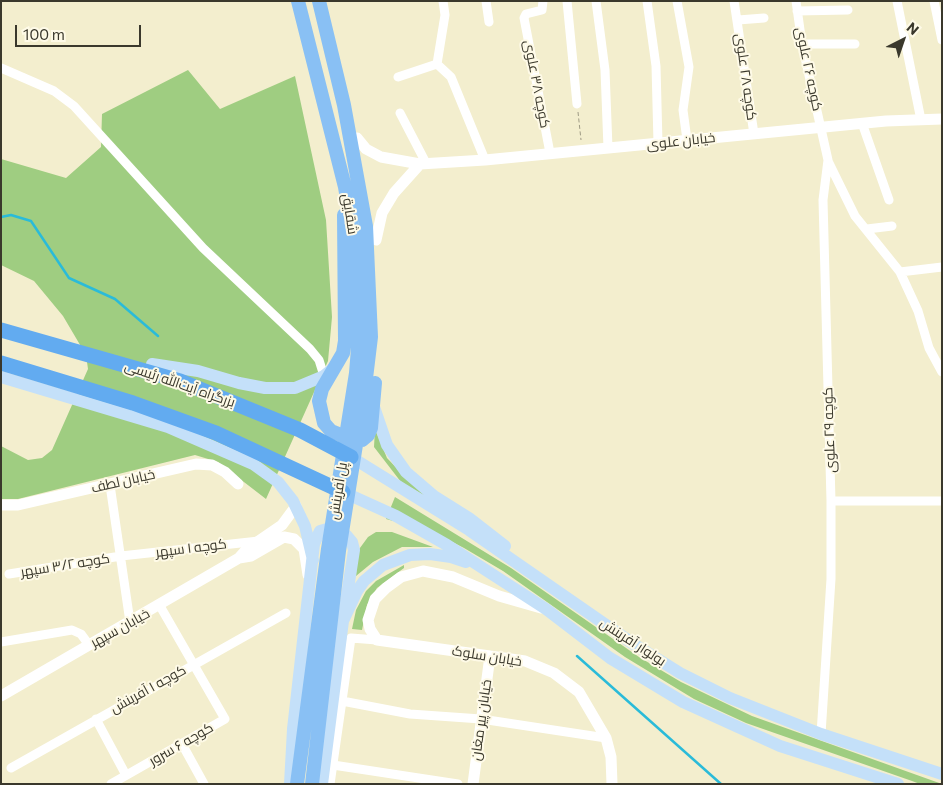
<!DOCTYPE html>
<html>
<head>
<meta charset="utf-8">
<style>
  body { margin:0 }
  #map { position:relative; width:943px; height:785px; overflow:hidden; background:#f3eece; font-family:Commissioner,sans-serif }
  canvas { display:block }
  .frame { position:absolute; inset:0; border:2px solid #3a382c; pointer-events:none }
  .north { position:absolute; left:878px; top:15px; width:50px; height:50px; -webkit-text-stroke:4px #fefae7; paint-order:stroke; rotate:41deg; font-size:14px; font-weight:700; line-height:20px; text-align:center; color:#3a382c }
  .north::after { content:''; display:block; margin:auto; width:18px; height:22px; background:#3a382c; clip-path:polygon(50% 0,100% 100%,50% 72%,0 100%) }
  .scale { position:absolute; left:15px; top:25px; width:126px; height:22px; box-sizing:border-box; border:2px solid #3a382c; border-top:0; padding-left:6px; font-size:15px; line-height:18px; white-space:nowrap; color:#3a382c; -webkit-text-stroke:4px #fefae7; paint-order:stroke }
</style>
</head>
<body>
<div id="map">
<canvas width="943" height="785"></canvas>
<div class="frame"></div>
<div class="north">N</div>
<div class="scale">100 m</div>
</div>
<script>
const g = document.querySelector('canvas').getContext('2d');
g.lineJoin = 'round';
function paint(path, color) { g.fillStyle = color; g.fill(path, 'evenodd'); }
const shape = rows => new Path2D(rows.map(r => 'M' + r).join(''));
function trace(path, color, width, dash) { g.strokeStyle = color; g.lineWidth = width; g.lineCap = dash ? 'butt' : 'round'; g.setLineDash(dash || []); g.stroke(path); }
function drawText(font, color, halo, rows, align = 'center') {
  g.font = font + ' Commissioner,Cairo,sans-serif'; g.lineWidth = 4; g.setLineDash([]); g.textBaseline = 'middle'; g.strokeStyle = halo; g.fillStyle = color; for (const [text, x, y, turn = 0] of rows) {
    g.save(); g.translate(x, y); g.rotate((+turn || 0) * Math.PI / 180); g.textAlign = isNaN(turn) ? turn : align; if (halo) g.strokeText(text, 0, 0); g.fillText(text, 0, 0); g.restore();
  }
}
const green = shape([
  [188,70,220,109,295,76,326,220,332,317,328,361,266,499,218,462,195,455,18,499,1,499,1,446,28,460,42,458,52,450,88,369,86,355,63,316,34,281,1,265,1,159,66,178,101,147,102,114],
  [375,429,387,458,410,482,476,526,401,482,374,447],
  [395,497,511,568,639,657,681,682,752,716,942,784,920,784,912,781,746,723,694,699,625,657,503,571,464,548,433,532,386,519],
  [376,532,392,532,433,547,402,547,373,562,356,576,357,552,368,537],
  [404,565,404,568,377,588,367,605,362,630,352,629,356,610,366,591,376,581]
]);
const stream = shape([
  [1,217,11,215,31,221,69,278,115,299,158,336],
  [577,656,721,784]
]);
const path = shape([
  [578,112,581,140]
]);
const minor = shape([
  [486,1,489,22],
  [543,1,542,10,526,14,524,18,550,153],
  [567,1,577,104],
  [596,1,605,70,608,148],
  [647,1,656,66,658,143],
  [677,1,689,67,683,110,687,140],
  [734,1,754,134],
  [796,1,802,44,828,160,823,200,831,501,831,579,821,734],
  [897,1,921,120],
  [934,1,942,40],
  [797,11,848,10],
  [738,20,764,18],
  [802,44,855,44],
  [437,64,451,77,485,160],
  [437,64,445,15,443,1],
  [1,68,54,91,74,106,203,248,310,349,319,360,324,376],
  [398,77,437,64],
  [400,113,426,163],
  [862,123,889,200],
  [828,161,855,216,900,272,918,311,929,348,942,372],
  [867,229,892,226],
  [900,272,942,267],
  [110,485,130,622],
  [831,501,942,501],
  [9,574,121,556,259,541],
  [1,642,72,630,81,634,89,645],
  [342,701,410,714,481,719,606,738],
  [96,719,126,775],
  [182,744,204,784],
  [333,765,458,784],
  [11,768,286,613],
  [111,784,225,719,160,606],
  [330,784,351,638,377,640]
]);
const tertiary = shape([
  [357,138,366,149,381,157,420,164,394,193,382,213,376,240],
  [420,164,485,160,886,121,942,119],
  [1,505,18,505,196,464,212,465,225,472,238,484],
  [239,558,247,549,282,525,296,506],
  [541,608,499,596,453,577,423,571,401,577,386,588,375,599,368,620,370,629,377,640,525,661,554,673,579,692,606,738,611,757,612,784],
  [1,696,239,558,251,556,284,537,294,539,304,549,308,575],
  [473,784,490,656]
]);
const secondary = shape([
  [152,364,198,371,239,383,265,388,295,388,324,376,335,367],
  [1,377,168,427,253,464,278,482,293,501,305,526,313,560],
  [374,407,387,445,406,472,434,496,469,518,505,546],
  [351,457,469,530,632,643,680,673,730,698,821,734,942,774],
  [343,492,396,516,447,545,546,609,610,658,683,702,780,746,898,784],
  [290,784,293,729,314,544,320,531,327,529,338,530,347,536,352,542,354,550,343,621],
  [322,784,343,621,357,591,364,581,383,565,410,555,430,554,451,557,466,562]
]);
const primary = shape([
  [344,215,345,341,343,353,322,389,319,401,324,423,331,431,353,440,362,440,368,435,371,428,375,383],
  [297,784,328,549,356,373,359,336,355,246,345,187,298,1],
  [312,784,339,551,364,395,371,337,366,226,344,105,319,1]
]);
const trunk = shape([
  [1,330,180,381,300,430,351,457],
  [1,363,133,403,216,433,343,492]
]);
const streetNames = [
  ["کوچه ۲۶ علوی",809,69,78],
  ["کوچه ۲۸ علوی",746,77,82],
  ["کوچه ۳۸ علوی",537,84,79],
  ["خیابان علوی",681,141,-6],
  ["شقایق",350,214,81],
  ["بزرگراه آیت‌الله رئیسی",180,384,19],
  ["کوچه ۲۹ علوی",829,430,-92],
  ["خیابان لطف",123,481,-13],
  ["پل آفرینش",338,491,-81],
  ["کوچه ۱ سپهر",191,548,-7],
  ["کوچه ۳/۲ سپهر",65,565,-9],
  ["خیابان سپهر",120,628,-29],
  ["بولوار آفرینش",633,642,33],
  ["خیابان سلوک",487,656,9],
  ["کوچه ۱ آفرینش",148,689,-29],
  ["خیابان پیر مغان",481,720,-82],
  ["کوچه ۶ سرور",181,744,-30]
];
paint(green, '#9fcd81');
trace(stream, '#2abbd9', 2.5);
trace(path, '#9e9a84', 1, [4, 2.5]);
trace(minor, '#fff', 9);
trace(tertiary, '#fff', 11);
trace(secondary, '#c4e0f9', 12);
trace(primary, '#89c0f4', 14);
trace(trunk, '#62abf0', 15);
drawText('14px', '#3a382c', '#fefae7', streetNames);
</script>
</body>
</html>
